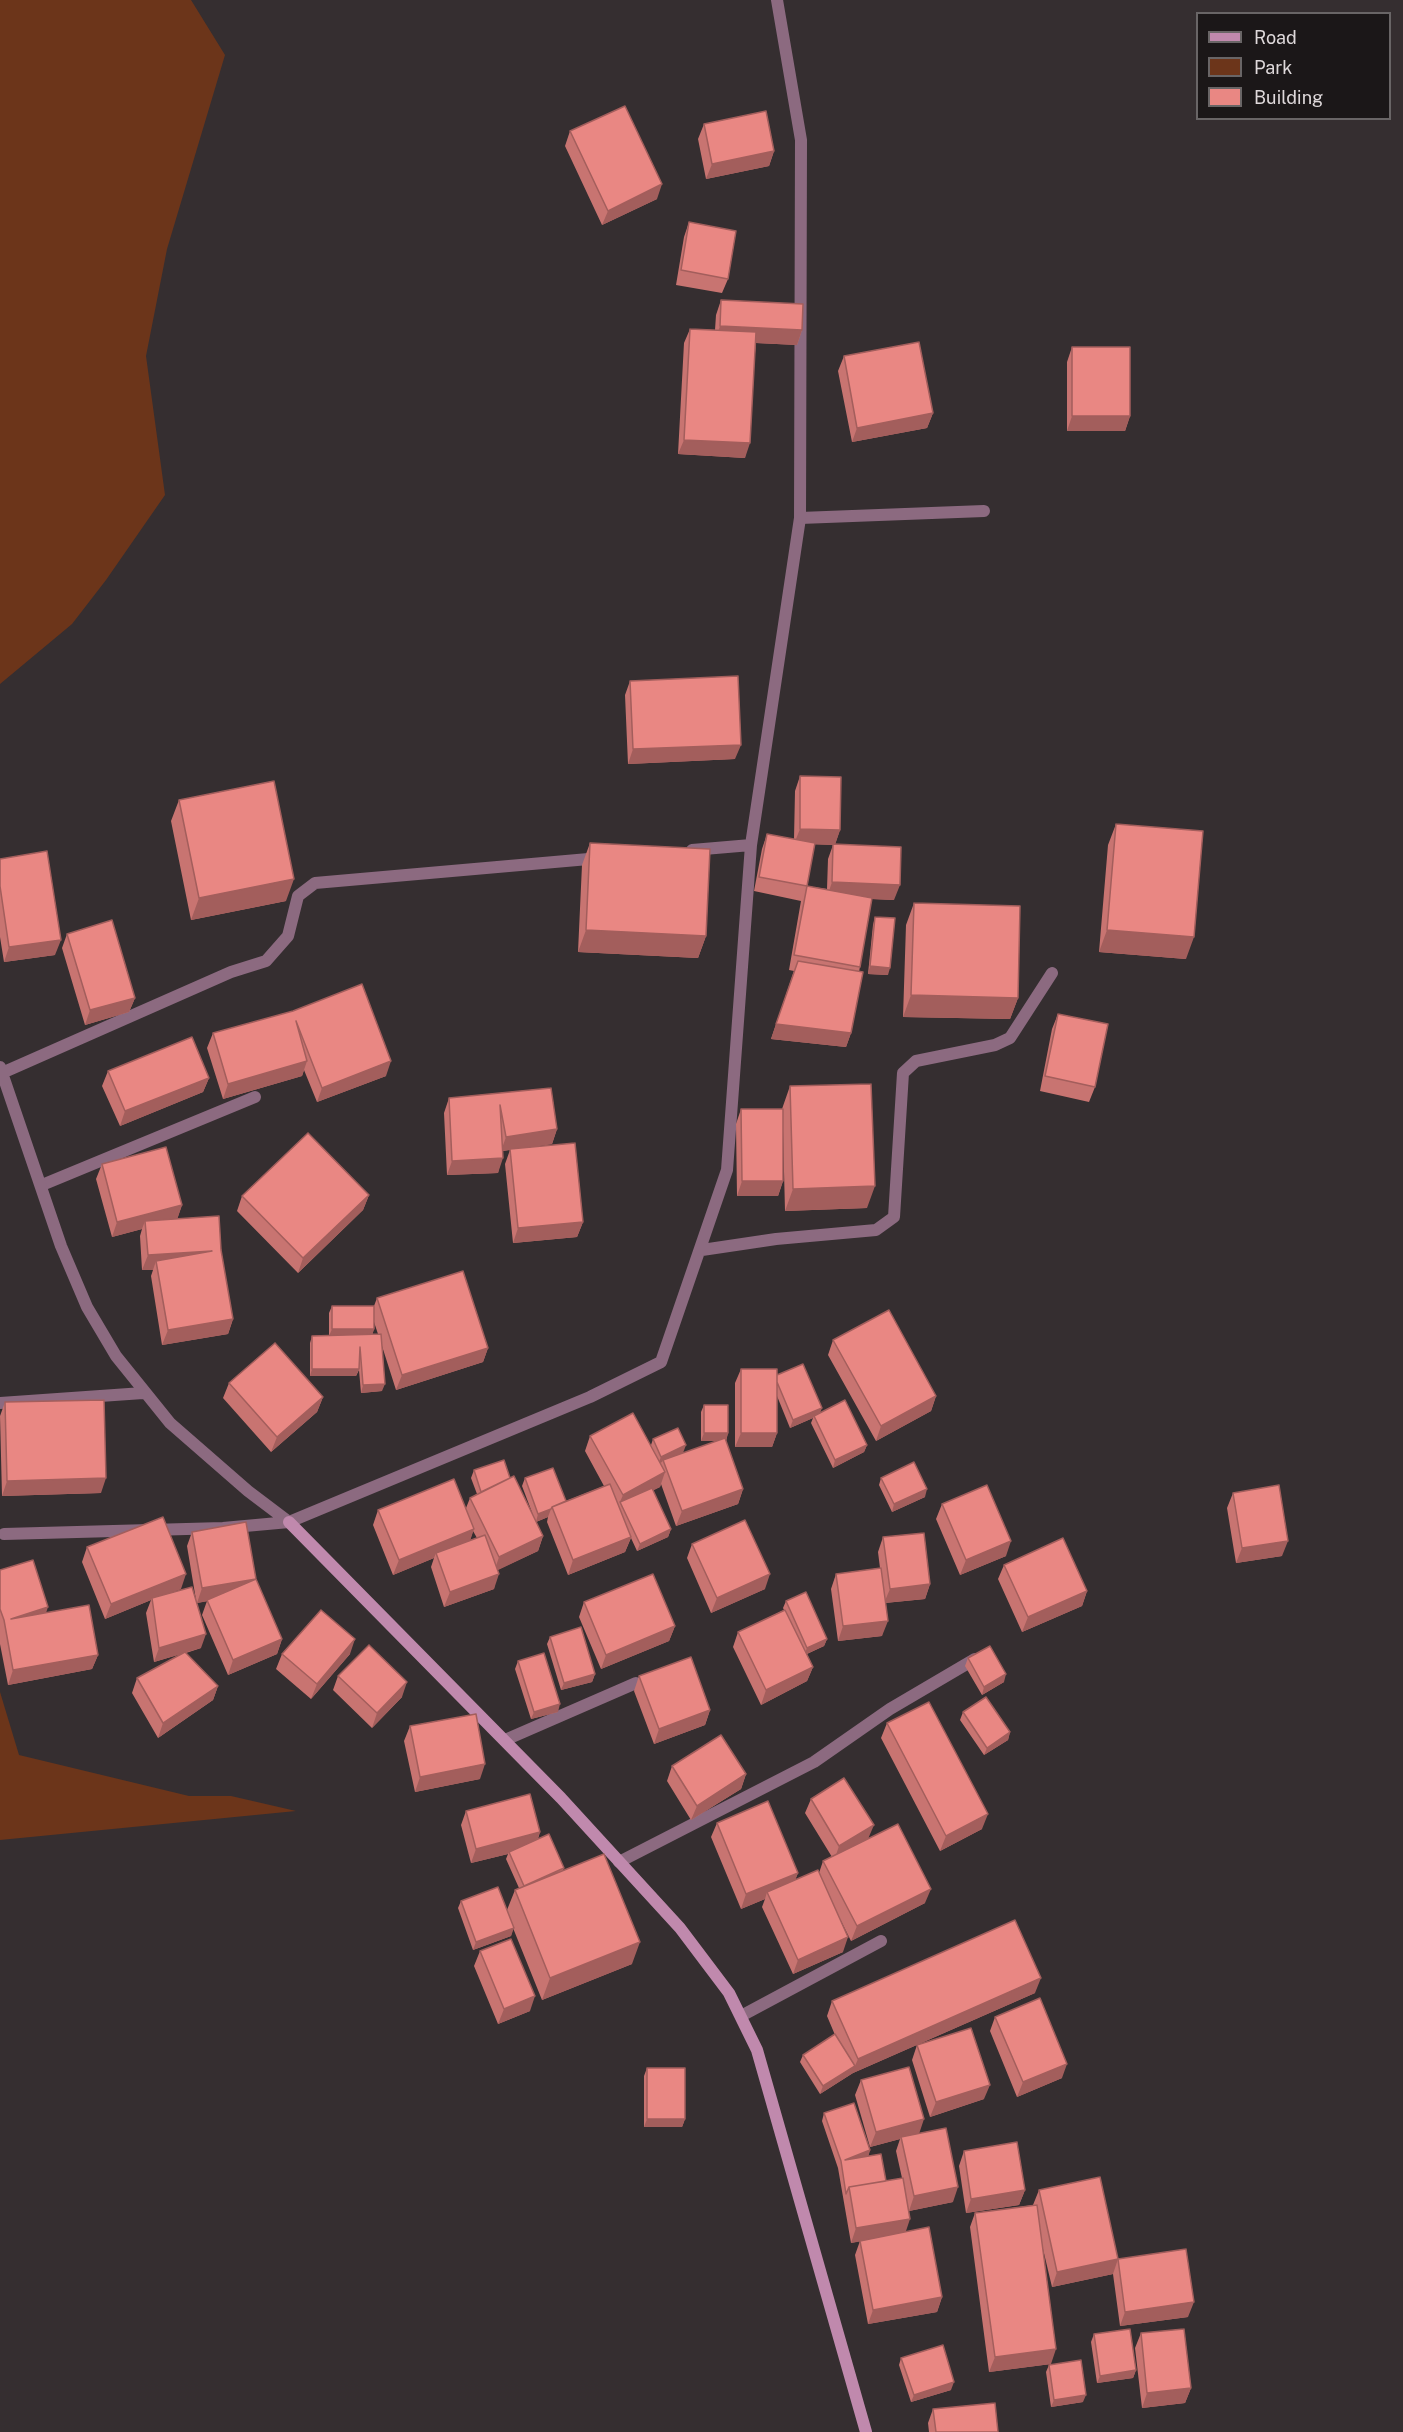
<!DOCTYPE html>
<html>
<head>
<meta charset="utf-8">
<style>
  body { margin:0 }
  #map { position:relative; width:1403px; height:2432px; overflow:hidden; background:#352e30; font-family:"Public Sans",sans-serif }
  canvas { display:block }
  .legend { position:absolute; left:1196px; top:12px; width:195px; height:108px; box-sizing:border-box; background:#1b1718; border:2px solid #696566; margin:0; padding:8px 10px; list-style:none; font-size:18px; color:#dfd9db }
  .legend li { display:flex; align-items:center; gap:12px; height:30px }
  .legend b { width:30px; border:2px solid #696566 }
</style>
</head>
<body>
<div id="map">
<canvas width="1403" height="2432"></canvas>
<ul class="legend">
<li><b style="height:8px;background:#c089ad"></b>Road</li>
<li><b style="height:16px;background:#6c351a"></b>Park</li>
<li><b style="height:16px;background:#e98783"></b>Building</li>
</ul>
</div>
<script>
const g = document.querySelector('canvas').getContext('2d');
g.lineJoin = 'round';
function paint(path, color) { g.fillStyle = color; g.fill(path, 'evenodd'); }
const shape = rows => new Path2D(rows.map(r => 'M' + r).join(''));
function trace(path, color, width, dash) { g.strokeStyle = color; g.lineWidth = width; g.lineCap = dash ? 'butt' : 'round'; g.setLineDash(dash || []); g.stroke(path); }
const green = shape([
  [0,0,191,0,225,55,167,249,146,356,165,495,106,580,72,624,0,684],
  [0,1692,19,1755,189,1796,231,1796,296,1811,0,1840]
]);
const lane = shape([
  [800,518,984,511],
  [42,1185,255,1097],
  [505,1740,636,1683]
]);
const street = shape([
  [692,850,751,845],
  [0,1067,61,1246,87,1307,116,1356,170,1423,248,1491,289,1522],
  [2,1073,231,972,266,961,288,936,298,896,315,883,600,858],
  [702,1250,776,1239,876,1230,894,1217,903,1073,916,1061,995,1045,1010,1038,1052,973],
  [0,1403,143,1393],
  [4,1534,223,1528,289,1522,590,1397,661,1362,727,1170,751,845,800,518,801,140,777,0],
  [619,1862,814,1762,890,1709,975,1659],
  [741,2016,881,1941]
]);
const secondary = shape([
  [289,1522,561,1798,680,1928,729,1993,757,2050,866,2432]
]);
const wall = shape([
  [704,124,774,151,769,166,706,179,698,139],
  [570,131,657,199,602,225,565,146],
  [689,222,728,279,722,293,676,285,684,237],
  [721,300,802,330,797,345,756,343,745,458,678,454,684,343,690,329,715,330,716,315],
  [1072,347,1130,416,1125,431,1067,431,1067,362],
  [844,356,933,413,927,428,852,442,838,371],
  [630,681,735,759,628,764,625,695],
  [800,776,840,830,835,844,894,900,872,899,859,972,851,1033,846,1047,771,1039,794,971,789,970,801,901,754,891,762,849,767,834,794,839,795,791],
  [814,844,833,845,828,859,827,889,807,886],
  [179,800,286,901,191,920,171,821],
  [1116,824,1186,959,1099,952,1108,845],
  [590,843,706,936,698,958,578,952,582,865],
  [0,859,55,955,4,962,0,937],
  [914,903,1018,998,1010,1019,903,1017,906,925],
  [875,917,888,975,868,974,873,925],
  [67,934,135,998,129,1012,85,1025,62,948],
  [293,1011,386,1076,317,1102,304,1070,302,1076,223,1099,207,1048,213,1033],
  [1058,1014,1095,1087,1089,1102,1040,1091,1052,1029],
  [108,1071,209,1078,203,1092,120,1126,102,1086],
  [790,1086,867,1208,785,1211,783,1132,783,1181,778,1196,737,1196,736,1124,741,1109,782,1109],
  [551,1088,557,1129,552,1144,524,1148,583,1222,577,1237,513,1243,505,1164,510,1150,503,1151,498,1173,447,1175,444,1113,449,1098],
  [102,1164,182,1205,177,1219,221,1250,233,1319,228,1334,162,1345,151,1276,153,1270,142,1270,140,1236,142,1229,112,1237,96,1179],
  [369,1195,363,1210,298,1273,237,1211,242,1196],
  [377,1298,488,1348,483,1362,396,1390,382,1346,382,1391,361,1393,359,1370,356,1376,310,1376,310,1343,312,1336,329,1335,329,1313,332,1306,374,1306],
  [374,1322,378,1334,372,1335,374,1329],
  [833,1340,936,1396,931,1411,876,1441,828,1355],
  [741,1369,777,1375,820,1413,867,1445,864,1452,833,1468,811,1423,813,1418,790,1428,777,1396,777,1433,772,1447,735,1447,735,1383],
  [229,1383,323,1397,317,1412,271,1452,223,1398],
  [5,1402,101,1493,2,1496,0,1416],
  [704,1405,728,1433,726,1441,743,1489,738,1504,676,1526,661,1484,660,1487,653,1490,671,1529,668,1537,637,1551,631,1538,625,1552,568,1575,547,1522,548,1517,536,1522,543,1536,538,1551,497,1570,494,1589,444,1607,431,1567,434,1558,393,1575,373,1525,378,1510,466,1508,470,1498,477,1494,471,1478,474,1470,510,1478,533,1515,522,1486,525,1478,566,1501,604,1486,585,1451,590,1436,651,1445,653,1439,683,1453,717,1441,701,1441,701,1412],
  [473,1531,477,1538,470,1540],
  [881,1478,925,1497,892,1512,879,1485],
  [1233,1493,1282,1556,1236,1563,1227,1508],
  [942,1504,1006,1556,960,1575,936,1519],
  [192,1532,256,1579,282,1639,277,1654,228,1675,202,1615,207,1601,197,1603,201,1648,186,1653,218,1686,213,1700,158,1738,132,1693,137,1678,181,1654,154,1662,146,1613,151,1600,105,1619,82,1562,87,1547,181,1589,166,1594,196,1600,187,1546],
  [883,1537,930,1584,925,1599,885,1603,882,1636,838,1641,831,1589,836,1574,880,1568,878,1552],
  [692,1544,765,1589,711,1613,687,1558],
  [1004,1565,1087,1591,1082,1606,1022,1632,998,1579],
  [0,1570,46,1612,98,1655,92,1669,8,1685,0,1644],
  [786,1601,827,1639,824,1646,807,1654,813,1667,807,1681,761,1705,733,1647,738,1632,784,1610,783,1608],
  [584,1602,675,1626,669,1641,601,1669,579,1617],
  [550,1637,595,1674,592,1682,561,1690,547,1644],
  [282,1654,350,1654,311,1699,276,1669],
  [968,1658,1004,1682,982,1695,965,1666],
  [518,1661,558,1712,531,1719,515,1669],
  [338,1676,402,1697,372,1728,333,1690],
  [639,1676,710,1710,705,1725,654,1744,634,1691],
  [963,1712,1010,1732,1008,1740,984,1755,960,1720],
  [887,1723,982,1829,940,1851,881,1738],
  [410,1726,480,1779,415,1792,404,1741],
  [672,1766,746,1774,741,1789,691,1820,667,1781],
  [811,1799,869,1838,925,1903,851,1941,841,1921,843,1952,793,1974,762,1907,765,1899,741,1909,711,1837,717,1823,798,1873,795,1880,819,1873,823,1861,832,1857,805,1813],
  [466,1811,540,1832,538,1839,564,1868,563,1870,632,1964,542,2000,513,1928,511,1936,473,1950,458,1908,461,1901,507,1910,515,1890,519,1888,506,1859,508,1854,471,1863,461,1825],
  [480,1951,530,2011,498,2024,474,1966],
  [1035,1993,853,2073,820,2094,800,2062,803,2055,835,2035,827,2016,832,2001],
  [995,2017,1062,2078,1017,2097,990,2031],
  [917,2045,984,2099,930,2117,912,2060],
  [647,2068,685,2119,682,2127,644,2127,644,2076],
  [861,2080,919,2133,953,2202,909,2211,905,2232,942,2297,937,2312,868,2324,855,2255,860,2241,851,2243,838,2168,822,2121,824,2113,870,2150,868,2156,886,2181,902,2178,896,2151,900,2139,870,2147,855,2095],
  [964,2151,1025,2190,1019,2205,966,2213,959,2166],
  [1039,2190,1118,2259,1188,2317,1120,2326,1113,2274,1052,2287,1043,2249,1051,2364,989,2372,970,2227,975,2213,1033,2205],
  [1141,2333,1191,2388,1185,2403,1142,2408,1135,2348],
  [1094,2334,1136,2370,1133,2378,1097,2383,1091,2342],
  [901,2358,951,2390,911,2402,899,2365],
  [1049,2365,1083,2402,1051,2407,1046,2372],
  [933,2409,998,2432,929,2432,928,2423]
]);
const shadedWall = shape([
  [774,151,769,166,706,179,712,164],
  [662,184,657,199,602,225,608,211],
  [720,326,802,330,797,345,715,341],
  [933,413,927,428,852,442,857,428],
  [1072,416,1130,416,1125,431,1067,431],
  [684,440,750,443,745,458,678,454],
  [741,745,735,759,628,764,633,749],
  [800,829,840,830,835,845,794,844],
  [294,879,286,901,191,920,199,898],
  [832,882,900,885,894,900,827,897],
  [586,930,706,936,698,958,578,952],
  [1107,930,1194,937,1186,959,1099,952],
  [61,940,55,955,4,962,9,947],
  [870,966,890,968,888,975,868,974],
  [911,995,1018,998,1010,1019,903,1017],
  [135,998,129,1012,85,1025,90,1010],
  [776,1024,851,1033,846,1047,771,1039],
  [307,1061,302,1076,223,1099,228,1084],
  [391,1061,386,1076,317,1102,322,1088],
  [209,1078,203,1092,120,1126,125,1111],
  [557,1129,552,1144,501,1151,506,1137],
  [503,1158,498,1173,447,1175,452,1161],
  [742,1181,783,1181,778,1196,737,1196],
  [875,1186,867,1208,785,1211,793,1189],
  [369,1195,363,1210,298,1273,303,1258],
  [182,1205,177,1220,145,1221,142,1229,112,1237,117,1222],
  [583,1222,577,1237,513,1243,518,1228],
  [212,1251,156,1261,153,1270,142,1270,148,1255],
  [233,1319,228,1334,162,1345,168,1330],
  [332,1329,374,1329,372,1336,329,1336],
  [488,1348,483,1362,396,1390,402,1375],
  [312,1369,359,1369,356,1376,310,1376],
  [385,1384,382,1391,361,1393,363,1385],
  [936,1396,931,1411,876,1441,881,1426],
  [323,1397,317,1412,271,1452,277,1437],
  [822,1408,819,1416,814,1416,813,1418,790,1428,793,1420],
  [704,1433,728,1433,726,1441,701,1441],
  [741,1433,777,1433,772,1447,735,1447],
  [686,1445,683,1453,663,1460,662,1462,658,1464,661,1457],
  [867,1445,864,1452,833,1468,835,1460],
  [665,1472,660,1487,622,1507,620,1502,623,1495],
  [106,1478,101,1493,2,1496,7,1481],
  [743,1489,738,1504,676,1526,682,1511],
  [927,1489,925,1497,892,1512,894,1504],
  [551,1509,548,1517,536,1522,538,1514],
  [474,1529,469,1544,436,1553,434,1558,393,1575,399,1560],
  [671,1529,668,1537,637,1551,640,1544],
  [543,1536,538,1551,494,1572,499,1557],
  [631,1537,625,1552,568,1575,573,1560],
  [1011,1541,1006,1556,960,1575,966,1560],
  [1288,1541,1282,1556,1236,1563,1242,1548],
  [186,1574,181,1589,152,1600,152,1598,151,1600,105,1619,111,1604],
  [499,1574,494,1589,444,1607,450,1592],
  [770,1574,765,1589,711,1613,717,1598],
  [256,1579,251,1594,197,1603,202,1588],
  [930,1584,925,1599,884,1603,890,1589],
  [1087,1591,1082,1606,1022,1632,1028,1617],
  [48,1607,43,1622,11,1619],
  [888,1621,882,1636,838,1641,843,1626],
  [675,1626,669,1641,601,1669,606,1655],
  [206,1634,201,1648,154,1662,159,1648],
  [282,1639,277,1654,228,1675,233,1660],
  [355,1639,350,1654,311,1699,317,1684],
  [827,1639,824,1646,804,1655,807,1648],
  [98,1655,92,1669,8,1685,13,1670],
  [813,1667,807,1681,761,1705,766,1690],
  [595,1674,592,1682,561,1690,564,1683],
  [1006,1674,1004,1682,982,1695,984,1687],
  [407,1682,402,1697,372,1728,377,1713],
  [218,1686,213,1700,158,1738,163,1723],
  [560,1704,558,1712,531,1719,534,1712],
  [710,1710,705,1725,654,1744,659,1729],
  [1010,1732,1008,1740,984,1755,987,1748],
  [485,1764,480,1779,415,1792,420,1777],
  [746,1774,741,1789,691,1820,697,1806],
  [988,1814,982,1829,940,1851,946,1836],
  [874,1825,868,1839,834,1861,839,1846],
  [540,1832,535,1846,509,1852,508,1854,471,1863,476,1849],
  [798,1873,792,1888,767,1892,765,1899,741,1909,746,1894],
  [931,1889,925,1903,851,1941,857,1926],
  [514,1928,511,1936,473,1950,476,1942],
  [848,1937,843,1952,793,1974,798,1960],
  [640,1942,632,1964,542,2000,550,1978],
  [1041,1978,1035,1993,853,2073,820,2094,823,2086,855,2066,858,2059],
  [535,1996,530,2011,498,2024,504,2009],
  [1067,2064,1062,2078,1017,2097,1023,2082],
  [990,2085,984,2099,930,2117,936,2102],
  [647,2119,685,2119,682,2127,644,2127],
  [924,2119,919,2134,901,2137,900,2139,870,2147,876,2132],
  [870,2150,868,2158,845,2160],
  [958,2187,953,2202,909,2211,914,2196],
  [1025,2190,1019,2205,966,2213,971,2199],
  [910,2219,905,2234,851,2243,856,2228],
  [1118,2259,1113,2274,1052,2287,1057,2272],
  [942,2297,937,2312,868,2324,873,2310],
  [1194,2302,1188,2317,1120,2326,1125,2312],
  [1056,2349,1051,2364,989,2372,995,2357],
  [1136,2370,1133,2378,1097,2383,1100,2376],
  [954,2382,951,2390,911,2402,914,2395],
  [1191,2388,1185,2403,1142,2408,1147,2393],
  [1086,2395,1083,2402,1051,2407,1054,2400]
]);
const building = shape([
  [625,106,662,184,608,211,570,131,625,106],
  [766,111,774,151,712,164,704,124,766,111],
  [689,222,736,231,728,279,681,270,689,222],
  [721,300,803,304,802,330,720,326,721,300],
  [690,329,756,332,750,443,684,440,690,329],
  [919,342,933,413,857,428,844,356,919,342],
  [1072,347,1130,347,1130,416,1072,416,1072,347],
  [738,676,741,745,633,749,630,681,738,676],
  [800,776,841,777,840,830,800,829,800,776],
  [274,781,294,879,199,898,179,800,274,781],
  [1116,824,1203,831,1194,937,1107,930,1116,824],
  [767,834,815,843,807,886,872,898,860,967,794,955,807,886,759,877,767,834],
  [590,843,710,849,706,936,586,930,590,843],
  [833,844,901,847,900,885,832,882,833,844],
  [47,851,61,940,9,947,0,886,0,859,47,851],
  [914,903,1020,906,1018,998,911,995,914,903],
  [875,917,895,918,890,968,870,966,875,917],
  [112,920,135,998,90,1010,67,934,112,920],
  [798,961,863,972,851,1033,776,1024,798,961],
  [362,984,391,1061,322,1088,296,1021,307,1061,228,1084,213,1033,293,1011,362,984],
  [1058,1014,1108,1024,1095,1087,1045,1076,1058,1014],
  [192,1037,209,1078,125,1111,108,1071,192,1037],
  [871,1084,875,1186,793,1189,790,1086,871,1084],
  [551,1088,557,1129,506,1137,500,1105,503,1158,452,1161,449,1098,551,1088],
  [741,1109,783,1109,783,1181,742,1181,741,1109],
  [308,1133,369,1195,303,1258,242,1196,308,1133],
  [575,1143,583,1222,518,1228,510,1149,575,1143],
  [166,1147,182,1205,117,1222,102,1164,166,1147],
  [219,1216,221,1250,233,1319,168,1330,156,1261,212,1251,148,1255,145,1221,219,1216],
  [463,1271,488,1348,402,1375,377,1298,463,1271],
  [332,1306,374,1306,374,1329,332,1329,332,1306],
  [889,1310,936,1396,881,1426,833,1340,889,1310],
  [381,1334,385,1384,363,1385,360,1347,359,1369,312,1369,312,1336,381,1334],
  [275,1343,323,1397,277,1437,229,1383,275,1343],
  [803,1364,822,1408,793,1420,777,1382,777,1375,803,1364],
  [741,1369,777,1369,777,1433,741,1433,741,1369],
  [104,1400,106,1478,7,1481,5,1402,104,1400],
  [845,1400,867,1445,835,1460,814,1416,845,1400],
  [704,1405,728,1405,728,1433,704,1433,704,1405],
  [633,1413,665,1472,623,1495,590,1436,633,1413],
  [678,1428,686,1445,661,1457,653,1439,678,1428],
  [725,1438,743,1489,682,1511,663,1460,725,1438],
  [504,1460,510,1478,481,1492,474,1470,504,1460],
  [914,1462,927,1489,894,1504,881,1478,914,1462],
  [553,1468,566,1501,552,1507,551,1509,538,1514,525,1478,553,1468],
  [514,1476,543,1536,499,1557,470,1498,514,1476],
  [454,1479,474,1529,399,1560,378,1510,454,1479],
  [610,1484,631,1537,573,1560,552,1507,610,1484],
  [987,1485,1011,1541,966,1560,942,1504,987,1485],
  [1279,1485,1288,1541,1242,1548,1233,1493,1279,1485],
  [652,1488,671,1529,640,1544,620,1502,652,1488],
  [163,1517,186,1574,111,1604,87,1547,163,1517],
  [745,1520,770,1574,717,1598,692,1544,745,1520],
  [246,1522,256,1579,282,1639,233,1660,207,1600,256,1579,202,1588,192,1532,246,1522],
  [924,1533,930,1584,890,1589,883,1537,924,1533],
  [485,1535,499,1574,450,1592,436,1553,485,1535],
  [1063,1538,1087,1591,1028,1617,1004,1565,1063,1538],
  [33,1560,48,1607,11,1619,89,1605,98,1655,13,1670,4,1620,0,1609,0,1570,33,1560],
  [881,1568,888,1621,843,1626,836,1574,881,1568],
  [653,1574,675,1626,606,1655,584,1602,653,1574],
  [192,1587,206,1634,159,1648,152,1598,192,1587],
  [806,1592,827,1639,807,1648,786,1601,806,1592],
  [321,1610,355,1639,317,1684,282,1654,321,1610],
  [785,1610,813,1667,766,1690,738,1632,785,1610],
  [581,1627,595,1674,564,1683,550,1637,581,1627],
  [369,1645,407,1682,377,1713,338,1676,369,1645],
  [990,1646,1006,1674,984,1687,968,1658,990,1646],
  [185,1652,218,1686,163,1723,137,1678,185,1652],
  [544,1653,560,1704,534,1712,518,1661,544,1653],
  [691,1657,710,1710,659,1729,639,1676,691,1657],
  [986,1697,1010,1732,987,1748,963,1712,986,1697],
  [929,1702,988,1814,946,1836,887,1723,929,1702],
  [476,1714,485,1764,420,1777,410,1726,476,1714],
  [721,1735,746,1774,697,1806,672,1766,721,1735],
  [844,1778,874,1825,839,1846,811,1799,844,1778],
  [530,1794,540,1832,476,1849,466,1811,530,1794],
  [768,1801,798,1873,746,1894,717,1823,768,1801],
  [898,1824,931,1889,857,1926,823,1861,898,1824],
  [549,1834,564,1868,524,1886,509,1852,549,1834],
  [604,1854,640,1942,550,1978,515,1890,604,1854],
  [818,1870,848,1937,798,1960,767,1892,818,1870],
  [498,1887,514,1928,476,1942,461,1901,498,1887],
  [1015,1920,1041,1978,858,2059,832,2001,1015,1920],
  [511,1939,535,1996,504,2009,480,1951,511,1939],
  [1040,1998,1067,2064,1023,2082,995,2017,1040,1998],
  [971,2028,990,2085,936,2102,917,2045,971,2028],
  [835,2034,855,2066,823,2086,803,2055,835,2034],
  [909,2067,924,2119,876,2132,861,2080,909,2067],
  [647,2068,685,2068,685,2119,647,2119,647,2068],
  [854,2103,870,2150,845,2160,881,2154,886,2181,849,2187,846,2194,841,2161,824,2113,854,2103],
  [946,2128,958,2187,914,2196,901,2137,946,2128],
  [1017,2142,1025,2190,971,2199,964,2151,1017,2142],
  [1100,2177,1118,2259,1057,2272,1039,2190,1100,2177],
  [903,2178,910,2219,856,2228,849,2187,903,2178],
  [1037,2205,1056,2349,995,2357,975,2213,1037,2205],
  [929,2227,942,2297,873,2310,860,2241,929,2227],
  [1186,2249,1194,2302,1125,2312,1118,2259,1186,2249],
  [1130,2329,1136,2370,1100,2376,1094,2334,1130,2329],
  [1184,2329,1191,2388,1147,2393,1141,2333,1184,2329],
  [943,2345,954,2382,914,2395,901,2358,943,2345],
  [1081,2360,1086,2395,1054,2400,1049,2365,1081,2360],
  [995,2403,998,2432,936,2432,933,2409,995,2403]
]);
paint(green, '#6c351a');
trace(lane, '#8c6a80', 12);
trace(street, '#8c6a80', 12);
trace(secondary, '#c089ad', 12);
paint(wall, '#c87471');
paint(shadedWall, '#a35e5c');
paint(building, '#e98783');
trace(building, '#a35e5c', 1.5);
</script>
</body>
</html>
